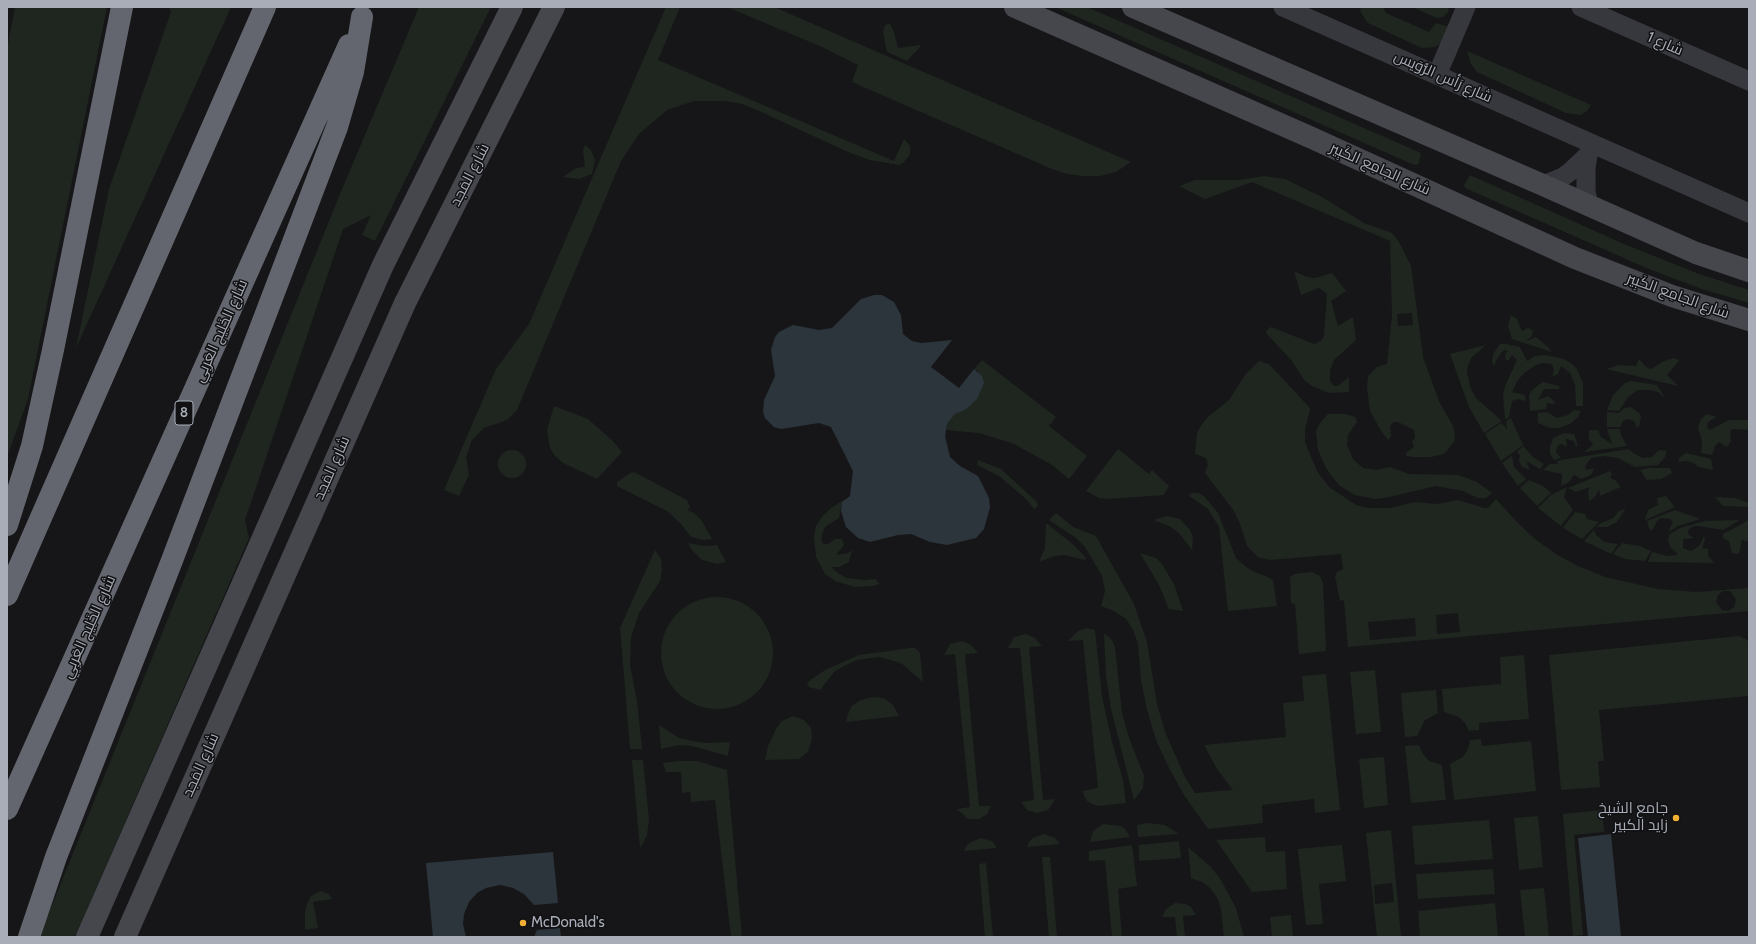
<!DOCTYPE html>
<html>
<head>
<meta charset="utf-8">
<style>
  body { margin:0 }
  #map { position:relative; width:1756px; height:944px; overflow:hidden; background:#161618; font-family:Cabin,sans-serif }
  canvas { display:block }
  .frame { position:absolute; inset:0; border:8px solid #a8adb8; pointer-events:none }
</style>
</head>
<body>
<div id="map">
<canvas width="1756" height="944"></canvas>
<div class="frame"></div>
</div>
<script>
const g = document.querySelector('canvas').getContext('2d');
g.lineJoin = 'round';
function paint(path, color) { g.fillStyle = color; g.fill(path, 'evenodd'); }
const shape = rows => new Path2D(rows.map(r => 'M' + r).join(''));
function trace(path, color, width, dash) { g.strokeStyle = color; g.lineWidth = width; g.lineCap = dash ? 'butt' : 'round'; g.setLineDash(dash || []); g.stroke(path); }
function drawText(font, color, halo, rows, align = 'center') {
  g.font = font + ' Cabin,Cairo,sans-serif'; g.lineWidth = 3; g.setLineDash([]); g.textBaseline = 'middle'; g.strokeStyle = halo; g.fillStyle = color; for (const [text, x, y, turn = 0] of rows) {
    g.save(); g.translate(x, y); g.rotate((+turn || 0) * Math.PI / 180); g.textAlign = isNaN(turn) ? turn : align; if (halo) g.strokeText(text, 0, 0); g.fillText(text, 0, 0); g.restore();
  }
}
const green = shape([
  [15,7,107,7,28,399,7,457,7,49],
  [169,7,231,7,76,348,109,189,171,12],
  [419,7,491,7,375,241,362,235,371,215,343,229,245,520,249,538,75,937,41,937,48,915,340,194],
  [666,7,680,7,658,60,894,161,904,139,910,146,910,155,903,163,899,165,870,160,848,152,759,111,742,104,725,101,694,101,667,110,639,134,621,161,517,410,507,420,484,428,472,440,466,457,469,475,459,496,444,490,496,369,529,324],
  [727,7,774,7,1131,162,1116,172,1100,176,1083,176,1067,174,1052,169,852,82,858,65,822,47],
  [1055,7,1087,7,1421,153,1419,163,1417,165,1412,164],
  [1360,7,1383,7,1386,13,1429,32,1436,23,1450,27,1443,42,1435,47,1422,48,1368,23,1361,13],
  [1412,7,1449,7,1448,12,1443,17,1437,18],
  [888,24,890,24,894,32,898,48,920,45,920,47,907,61,887,52,883,32,885,25],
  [1467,51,1591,105,1587,111,1581,115,1566,113,1477,72,1471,64],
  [585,145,591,150,595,160,592,174,579,179,563,177,576,168,585,167,583,151],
  [1470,175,1624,244,1699,274,1749,290,1749,303,1702,289,1651,270,1465,188,1464,185],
  [1264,176,1285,179,1322,197,1364,223,1392,233,1399,242,1411,266,1423,357,1439,401,1453,426,1455,434,1454,442,1444,454,1431,457,1414,457,1406,456,1406,453,1414,447,1412,442,1415,438,1414,430,1398,422,1394,422,1390,426,1391,437,1388,440,1381,431,1370,411,1367,388,1368,376,1377,367,1387,364,1392,316,1390,241,1252,182,1205,199,1179,186,1195,180,1239,180],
  [1412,313,1413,325,1398,326,1397,314],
  [1294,271,1307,277,1315,278,1332,273,1346,291,1331,301,1338,326,1353,317,1356,340,1334,360,1330,371,1330,381,1334,386,1338,386,1349,377,1349,392,1329,393,1312,386,1305,381,1292,361,1266,333,1267,330,1271,327,1314,344,1322,340,1324,336,1327,294,1319,288,1301,295],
  [1511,315,1517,319,1522,331,1528,328,1533,330,1532,336,1526,341,1536,337,1549,348,1552,352,1512,339,1508,326],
  [1500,344,1506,344,1520,347,1527,361,1535,356,1545,355,1564,359,1572,364,1577,369,1583,383,1583,406,1576,406,1575,385,1570,373,1561,366,1558,374,1552,377,1554,370,1552,364,1543,363,1536,365,1524,373,1518,380,1512,392,1525,395,1526,401,1518,399,1512,401,1509,417,1505,420,1503,395,1505,386,1517,360,1512,355,1508,361,1506,360,1505,354,1508,351,1505,350,1502,352,1497,359,1494,366,1492,362,1493,354],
  [1486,345,1472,357,1468,365,1467,373,1471,389,1476,398,1502,421,1484,433,1469,407,1450,354],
  [1674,358,1679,360,1679,361,1667,375,1678,386,1606,369,1619,365,1636,366,1639,359,1646,367,1651,369,1664,361],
  [982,360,1056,417,1049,426,1087,456,1069,479,1052,465,1014,444,979,433,946,430,947,424,955,414,965,410,978,371,974,369],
  [1259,361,1269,364,1309,407,1310,410,1305,429,1305,442,1317,471,1329,487,1356,505,1368,508,1390,508,1415,502,1438,504,1458,500,1484,508,1488,508,1496,499,1517,522,1535,539,1556,554,1578,566,1605,577,1658,589,1696,592,1749,588,1749,611,1348,647,1344,600,1340,601,1335,576,1337,572,1343,569,1341,554,1270,560,1258,557,1247,546,1240,524,1234,511,1205,473,1208,465,1206,458,1195,454,1197,433,1202,424,1208,417,1229,400,1245,375],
  [1723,591,1730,591,1736,599,1734,607,1728,611,1722,610,1716,602,1718,595],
  [1458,613,1460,632,1437,634,1436,615],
  [1415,618,1416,636,1370,640,1368,622],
  [1631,381,1657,385,1665,398,1658,392,1650,390,1638,390,1628,397,1619,411,1607,410,1613,395,1625,383],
  [1543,382,1559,386,1560,389,1544,389,1538,400,1548,396,1555,402,1555,404,1547,403,1546,409,1530,411,1529,395,1532,390],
  [554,406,588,419,612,440,622,452,597,479,563,463,555,456,550,448,547,430],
  [1631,407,1640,414,1641,417,1639,427,1637,427,1634,421,1628,419,1623,421,1620,427,1607,427,1607,412,1619,413,1624,408],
  [1574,410,1581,411,1578,417,1570,424,1559,428,1550,428,1538,423,1538,413,1547,412,1557,418,1568,415],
  [1328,414,1346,414,1355,417,1357,422,1348,435,1347,445,1353,459,1363,468,1377,470,1390,467,1409,474,1458,475,1477,482,1492,493,1486,498,1478,498,1463,491,1436,486,1385,498,1375,499,1355,495,1340,486,1333,478,1326,468,1318,450,1316,431,1320,423],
  [1707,414,1717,417,1708,422,1707,428,1710,430,1729,420,1749,420,1749,430,1732,429,1730,431,1731,441,1727,447,1719,442,1715,446,1712,455,1701,453,1702,441,1698,427,1701,419],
  [1511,418,1523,445,1501,461,1485,434,1501,423,1507,429,1506,421],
  [1607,429,1620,429,1621,435,1627,446,1584,452,1593,445,1589,439,1589,430,1598,430,1601,437,1612,444],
  [1564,433,1574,434,1578,446,1576,447,1574,441,1566,439,1567,447,1562,444,1558,445,1556,452,1561,458,1554,460,1550,454,1550,447,1553,438],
  [1523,446,1534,458,1544,464,1540,469,1528,462,1527,463,1530,470,1522,467,1519,461,1520,455,1517,452],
  [1118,449,1149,474,1152,470,1169,486,1164,495,1107,499,1099,498,1086,491],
  [1629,449,1633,453,1643,458,1652,457,1659,450,1667,451,1665,457,1658,465,1635,467,1618,458,1604,456,1591,458,1585,466,1586,470,1594,468,1591,475,1581,479,1574,475,1569,482,1561,486,1562,474,1543,470,1550,464,1558,464,1557,461,1561,460],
  '498 464a14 14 0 1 1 28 0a14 14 0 1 1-28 0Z',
  [1686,453,1711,459,1713,470,1699,467,1691,462,1685,461,1678,462,1680,457],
  [1512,456,1514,467,1526,479,1518,486,1502,463],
  [978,460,1001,469,1037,502,1038,506,1034,509,1026,499,999,476,977,465],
  [1648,468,1670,468,1672,473,1661,479,1647,480,1640,470],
  [1610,471,1612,474,1610,478,1615,480,1621,487,1600,496,1599,490,1594,498,1589,501,1588,491,1590,487,1576,492,1568,488],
  [634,472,687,500,690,507,687,510,694,513,702,521,712,539,703,540,691,537,681,524,667,511,617,486,617,482,630,473],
  [1529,480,1543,486,1551,493,1537,506,1520,488],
  [1567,487,1564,497,1573,510,1561,526,1538,508,1551,495],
  [1192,493,1198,493,1204,496,1218,513,1236,558,1250,570,1270,578,1273,581,1277,606,1228,611,1219,527,1208,509,1188,495],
  [850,496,842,502,839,518,826,526,823,531,821,540,824,544,828,544,835,539,842,539,844,545,836,555,848,553,852,550,849,562,839,567,831,567,838,573,847,578,865,580,876,579,879,584,873,586,855,587,835,581,825,574,816,557,814,537,816,526,821,518,831,508],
  [1666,496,1675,507,1645,520,1648,510,1658,505,1657,498],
  [1715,497,1735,498,1749,503,1749,507,1723,506],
  [1626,508,1617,522,1607,527,1597,527,1601,523,1613,518,1618,512],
  [1675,510,1700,519,1678,526,1668,532,1673,522,1670,519,1661,518,1657,521,1652,531,1649,528,1647,521],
  [1575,512,1585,514,1587,519,1599,522,1582,539,1563,528],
  [1056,513,1073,527,1096,536,1134,604,1147,642,1157,704,1165,732,1184,775,1195,793,1233,790,1217,769,1204,745,1286,737,1283,703,1304,701,1302,676,1326,674,1340,810,1315,813,1314,799,1262,805,1263,823,1208,829,1184,795,1169,768,1156,740,1147,710,1141,680,1138,644,1133,630,1126,619,1114,611,1101,606,1105,591,1102,576,1085,547,1076,538,1049,520],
  [1167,516,1180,519,1190,530,1193,537,1192,550,1179,533,1171,527,1154,520],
  [1740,520,1723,530,1699,526,1694,526,1689,529,1688,534,1694,538,1683,539,1683,548,1690,551,1693,550,1700,545,1704,536,1705,539,1702,548,1708,549,1708,555,1714,563,1648,562,1652,552,1668,556,1677,555,1677,553,1670,547,1668,539,1670,534,1680,528,1705,521],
  [1749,520,1749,542,1742,540,1739,554,1732,553,1729,541,1723,538,1723,534],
  [1046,523,1074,545,1086,558,1085,560,1065,555,1055,556,1039,562,1045,548],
  [1594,530,1596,535,1605,542,1618,544,1611,554,1584,541],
  [688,543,704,546,717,545,726,562,717,564,702,560,692,550],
  [1622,543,1640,546,1651,551,1645,561,1625,559,1613,554],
  [655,550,661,559,662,570,660,581,639,613,631,637,630,665,637,701,642,749,630,749,620,628],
  [1140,553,1156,558,1162,564,1174,584,1183,611,1169,609,1159,585],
  [1312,572,1320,576,1323,583,1326,651,1299,654,1295,604,1291,603,1290,577,1294,574],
  '661 653a56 56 0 1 1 112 0a56 56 0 1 1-112 0Z',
  [1087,628,1095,630,1102,696,1112,742,1123,780,1126,803,1098,806,1092,804,1087,801,1082,791,1098,788,1083,640,1068,641,1078,631],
  [1104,633,1112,640,1115,647,1122,713,1129,738,1144,776,1143,788,1134,800,1111,709,1106,676],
  [1026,634,1035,638,1042,646,1029,647,1043,800,1055,799,1048,810,1037,813,1027,810,1021,802,1034,800,1020,648,1008,648,1014,637],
  [1739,636,1749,641,1749,696,1599,710,1604,761,1598,761,1600,787,1561,790,1549,655],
  [962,641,971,645,978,653,965,654,979,806,991,806,987,814,979,819,968,819,957,809,970,807,955,654,944,655,950,644],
  [911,648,915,648,920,653,923,682,901,663,879,657,857,660,846,665,835,671,820,690,809,687,807,684,809,681,825,670,859,655],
  [1524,655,1529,719,1479,723,1479,730,1469,731,1465,723,1459,717,1444,712,1442,689,1501,684,1500,657],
  [1375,670,1381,732,1356,734,1350,672],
  [1436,690,1438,713,1425,720,1417,736,1405,737,1401,693],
  [877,697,885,699,893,705,899,716,846,722,848,714,852,706,859,701,868,698],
  [793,716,804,720,811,728,812,739,808,752,799,759,765,760,768,746,777,727,782,721],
  [659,725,679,738,692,741,706,743,730,742,728,756,692,746,679,745,661,749],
  [1481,739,1482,746,1531,741,1536,791,1454,800,1450,764,1463,757,1468,749,1470,740],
  [1419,745,1423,754,1429,761,1442,765,1446,800,1411,803,1405,746],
  [1384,757,1388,805,1364,808,1359,759],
  [632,760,643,760,649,820,647,836,640,848],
  [677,761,697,761,727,770,742,937,731,937,715,800,691,802,690,792,682,793,681,772,666,772,663,763],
  [1602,810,1604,832,1574,835,1583,935,1573,936,1563,814],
  [1538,816,1543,867,1519,870,1514,818],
  [1489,820,1493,859,1415,865,1412,826],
  [1147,823,1165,825,1179,834,1138,837,1137,825],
  [1103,824,1121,826,1125,829,1130,837,1090,842,1093,831],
  [1391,830,1401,937,1377,937,1366,833],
  [1392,883,1394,902,1375,904,1374,885],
  [1044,834,1055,838,1060,844,1027,847,1029,842,1033,838],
  [1265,837,1266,852,1285,851,1287,889,1252,892,1216,840],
  [981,838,992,841,997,848,964,851,966,846,971,842],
  [1179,841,1181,858,1139,861,1139,845],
  [1132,845,1137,886,1118,889,1122,937,1112,937,1105,860,1089,861,1089,851],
  [1342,845,1346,881,1319,884,1323,924,1306,925,1298,849],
  [1188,847,1211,867,1221,880,1236,908,1244,937,1224,937,1221,910,1218,899,1211,889,1202,882,1191,878],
  [1042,857,1050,857,1057,937,1049,937],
  [986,863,993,937,985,937,979,864],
  [1493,869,1495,894,1418,899,1416,874],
  [1544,888,1549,937,1525,937,1520,890],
  [320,891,329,894,332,899,313,902,318,928,305,930,305,912,307,904,311,896],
  [1175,903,1186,904,1191,907,1196,915,1183,916,1185,937,1177,937,1175,917,1162,917,1166,909],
  [1495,903,1498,937,1420,937,1418,911],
  [1291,915,1293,937,1272,937,1270,917]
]);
const water = shape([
  [874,295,882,295,894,302,901,315,903,334,912,341,921,343,952,340,931,367,959,388,974,369,982,376,984,383,977,399,965,410,955,414,947,424,945,436,950,457,960,466,978,476,989,498,990,507,984,529,976,538,947,545,930,542,911,534,898,535,870,542,858,538,846,527,841,511,842,502,850,496,853,471,831,427,819,423,781,429,774,427,765,418,763,412,764,400,775,376,771,350,775,337,779,332,793,325,819,330,832,328,861,299],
  [1611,834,1621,937,1588,937,1578,838],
  [553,852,558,903,534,905,524,894,513,888,500,885,486,888,477,893,469,902,464,914,463,924,466,937,433,937,426,863],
  [560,928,561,937,534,937,537,930]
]);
const street = shape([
  [1283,7,1749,213],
  [1581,7,1749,81],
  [1437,75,1466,7],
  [1543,185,1563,177,1571,171,1588,155],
  [1589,206,1586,191,1586,168,1588,155,1592,144]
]);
const secondary = shape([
  [1015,7,1312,138,1575,258,1672,296,1749,320],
  [1133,7,1543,185,1696,253,1749,271],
  [87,937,383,265,512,7],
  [125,937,405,303,554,7]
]);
const highway = shape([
  [7,525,32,446,53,350,122,7],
  [7,595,265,7],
  [7,809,349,45],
  [29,937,56,857,171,563,337,127,353,72,362,17]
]);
const markers = [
  [1676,818,4,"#f2b134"],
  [523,923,4,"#f2b134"]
];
const shields = [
  [184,413,18]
];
const shieldNames = [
  ["8",184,413]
];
const streetNames = [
  ["شارع 1",1665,44,24],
  ["شارع رَأس الرُّوَيس",1443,77,24],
  ["شارع الجامِع الكَبِير",1380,169,24],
  ["شارع المَجد",470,175,-63],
  ["شارع الجامِع الكَبِير",1678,296,20],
  ["شارع الخَلِيج العَربِي",221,331,-66],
  ["شارع المَجد",332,468,-66],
  ["شارع الخَلِيج العَربِي",89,627,-66],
  ["شارع المَجد",201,765,-66]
];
const poiNames = [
  ["جامع الشيخ",1668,809],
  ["زايد الكبير",1668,826],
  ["McDonald's",531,923,"left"]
];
paint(green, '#1e261f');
paint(water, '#2c353c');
trace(street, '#37383d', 19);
trace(secondary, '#45474d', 22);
trace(highway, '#63666e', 22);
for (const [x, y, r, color] of markers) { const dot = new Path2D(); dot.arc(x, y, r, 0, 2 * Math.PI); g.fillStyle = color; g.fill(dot); trace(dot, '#111113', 1.5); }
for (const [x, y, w] of shields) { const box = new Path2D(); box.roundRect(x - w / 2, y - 12, w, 24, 3); g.fillStyle = '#111113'; g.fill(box); trace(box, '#a8adb8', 1); }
drawText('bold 14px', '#a8adb8', null, shieldNames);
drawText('15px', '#a8adb8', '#111113', streetNames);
drawText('15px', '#a8adb8', '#111113', poiNames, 'right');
</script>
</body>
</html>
